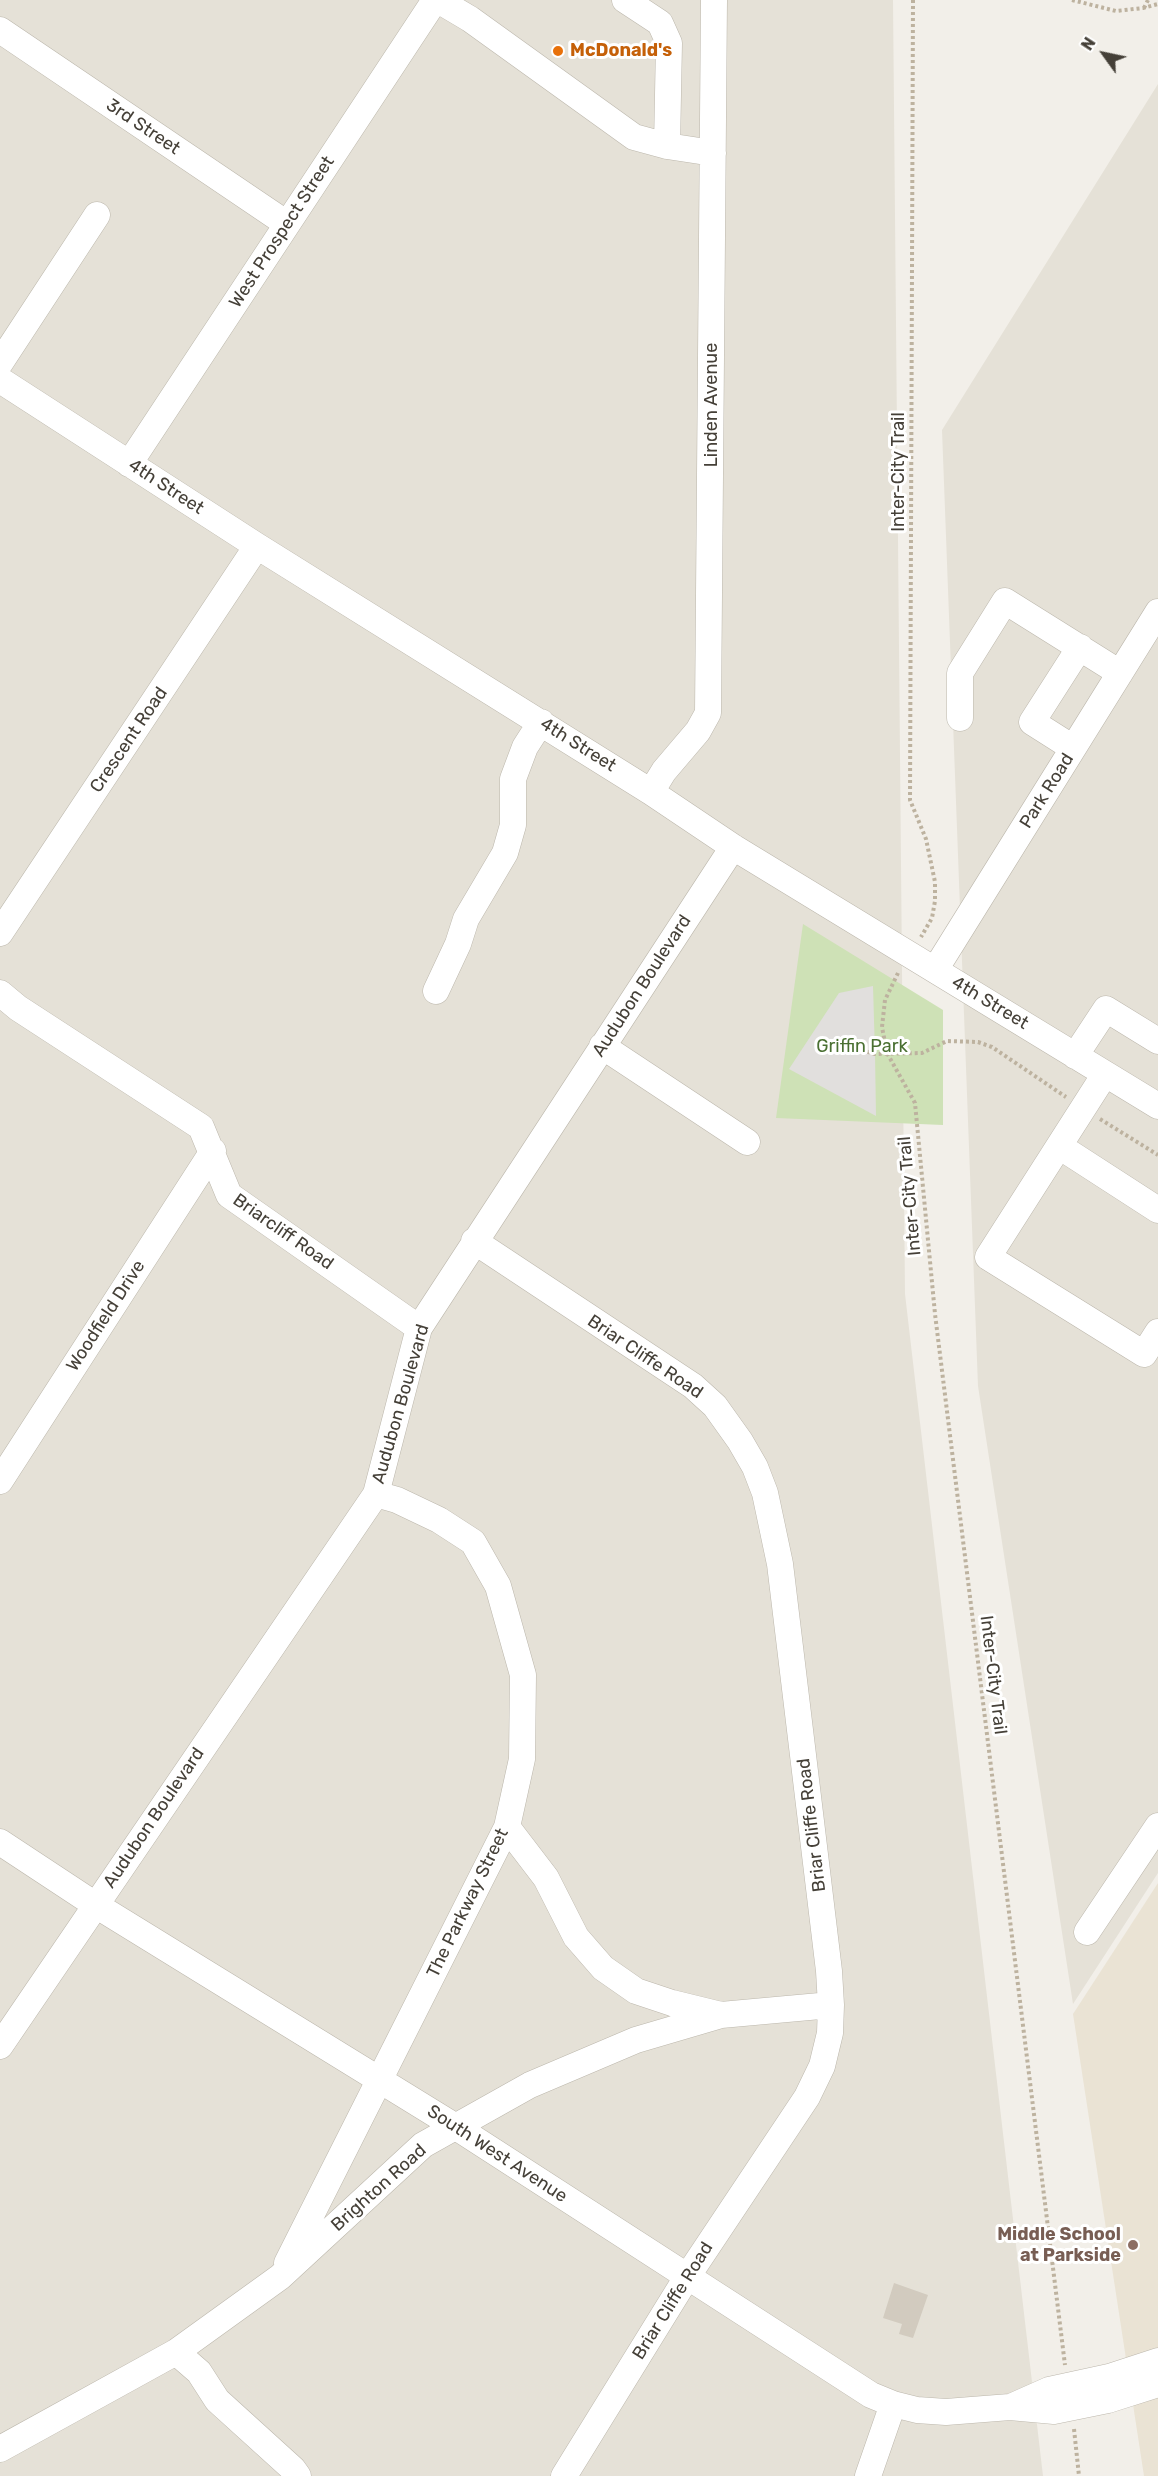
<!DOCTYPE html>
<html>
<head>
<meta charset="utf-8">
<style>
  body { margin:0 }
  #map { position:relative; width:1158px; height:2476px; overflow:hidden; background:#f2efe9; font-family:Rubik,sans-serif }
  canvas { display:block }
  .north { position:absolute; left:1074px; top:24px; width:60px; height:60px; -webkit-text-stroke:4px #fff; paint-order:stroke; rotate:303deg; font-size:16px; font-weight:700; line-height:24px; text-align:center; color:#454038 }
  .north::after { content:''; display:block; margin:auto; width:21px; height:27px; background:#454038; clip-path:polygon(50% 0,100% 100%,50% 72%,0 100%) }
</style>
</head>
<body>
<div id="map">
<canvas width="1158" height="2476"></canvas>
<div class="north">N</div>
</div>
<script>
const g = document.querySelector('canvas').getContext('2d');
g.lineJoin = 'round';
function paint(path, color) { g.fillStyle = color; g.fill(path, 'evenodd'); }
const shape = rows => new Path2D(rows.map(r => 'M' + r).join(''));
function trace(path, color, width, dash) { g.strokeStyle = color; g.lineWidth = width; g.lineCap = dash ? 'butt' : 'round'; g.setLineDash(dash || []); g.stroke(path); }
function drawText(font, color, halo, rows, align = 'center') {
  g.font = font + ' Rubik,sans-serif'; g.lineWidth = 6; g.setLineDash([]); g.textBaseline = 'middle'; g.strokeStyle = halo; g.fillStyle = color; for (const [text, x, y, turn = 0] of rows) {
    g.save(); g.translate(x, y); g.rotate((+turn || 0) * Math.PI / 180); g.textAlign = isNaN(turn) ? turn : align; if (halo) g.strokeText(text, 0, 0); g.fillText(text, 0, 0); g.restore();
  }
}
const residential = shape([
  [0,0,893,0,905,1294,1043,2476,0,2476],
  [1158,84,1158,1873,1073,2004,978,1386,942,430]
]);
const education = shape([
  [1158,1883,1158,2476,1144,2476,1073,2014]
]);
const green = shape([
  [803,924,943,1010,943,1125,776,1118]
]);
const parking = shape([
  [873,986,875,1054,876,1116,789,1069,839,993]
]);
const building = shape([
  [894,2283,928,2295,913,2338,899,2334,902,2324,883,2318]
]);
const path = shape([
  [913,0,910,800,926,839,935,882,935,901,932,918,921,937],
  [1072,0,1116,11,1143,8,1158,4],
  [1144,8,1148,0],
  [898,973,885,1000,882,1027,887,1053,915,1103,935,1314,1065,2365],
  [844,1045,875,1054,922,1053,947,1041,978,1042,992,1047,1066,1097],
  [1100,1119,1158,1155],
  [1074,2429,1079,2476]
]);
const minor = shape([
  [438,0,470,19,634,137,667,146,713,153],
  [625,0,660,23,669,43,667,146],
  [0,30,287,224],
  [0,363,97,215],
  [0,380,257,546,651,792,733,847,1158,1106],
  [129,464,435,0],
  [960,718,960,673,1005,601,1120,673],
  [1073,748,1032,722,1080,647],
  [651,792,664,771,698,731,708,713,714,0],
  [0,933,257,546],
  [935,970,1158,612],
  [436,991,458,944,466,919,505,853,513,825,513,779,525,747,541,722],
  [0,993,18,1008,201,1127,229,1195,419,1328],
  [602,1046,747,1142],
  [1075,1056,1106,1009,1158,1041],
  [1105,1074,988,1257,1144,1354,1158,1332],
  [1059,1146,1158,1210],
  [474,1241,693,1386,715,1406,740,1441,755,1467,765,1493,780,1564,829,1971,831,2005,830,2033,822,2066,807,2097,687,2277,564,2476],
  [0,1481,213,1151],
  [507,1827,546,1878,576,1937,603,1968,636,1991,672,2003,721,2015],
  [0,1842,94,1904,456,2127,871,2395,893,2404,917,2410,946,2412,1010,2407,1054,2411,1108,2400,1158,2384],
  [1087,1932,1158,1826],
  [0,2046,376,1494,419,1328,733,847],
  [287,2263,507,1827,522,1759,523,1675,498,1586,473,1542,439,1520,397,1500,376,1494],
  [176,2352,199,2372,217,2400,293,2469,298,2476],
  [1013,2406,1049,2390,1109,2377,1158,2361],
  [0,2449,176,2352,280,2277,423,2145,530,2085,636,2040,721,2015,831,2005],
  [868,2476,893,2404]
]);
const markers = [
  [558,51,6,"#e8710a"],
  [1133,2245,6,"#8d6e63"]
];
const foodNames = [
  ["McDonald's",570,51]
];
const streetNames = [
  ["3rd Street",143,127,34],
  ["West Prospect Street",282,232,-57],
  ["Linden Avenue",712,405,-90],
  ["Inter-City Trail",899,472,-90],
  ["4th Street",166,487,33],
  ["Crescent Road",129,740,-56],
  ["4th Street",578,745,32],
  ["Park Road",1047,791,-58],
  ["Audubon Boulevard",642,986,-57],
  ["4th Street",990,1003,31],
  ["Inter-City Trail",910,1196,-95],
  ["Briarcliff Road",283,1232,35],
  ["Woodfield Drive",106,1316,-57],
  ["Briar Cliffe Road",645,1357,34],
  ["Audubon Boulevard",401,1404,-74],
  ["Inter-City Trail",993,1675,83],
  ["Audubon Boulevard",154,1818,-56],
  ["Briar Cliffe Road",812,1825,-97],
  ["The Parkway Street",468,1903,-64],
  ["South West Avenue",497,2154,33],
  ["Brighton Road",379,2188,-42],
  ["Briar Cliffe Road",673,2301,-58]
];
const parkNames = [
  ["Griffin Park",862,1047]
];
const educationNames = [
  ["Middle School",1121,2235],
  ["at Parkside",1121,2256]
];
paint(residential, '#e5e1d7');
paint(education, '#eae3d4');
paint(green, '#cee1b6');
paint(parking, '#e1dfdd');
paint(building, '#d2cbbf');
trace(minor, '#bcb7ac', 27);
trace(path, '#bdb29f', 4, [3, 3]);
trace(minor, '#fff', 26);
for (const [x, y, r, color] of markers) { const dot = new Path2D(); dot.arc(x, y, r, 0, 2 * Math.PI); g.fillStyle = color; g.fill(dot); trace(dot, '#fff', 2); }
drawText('bold 18px', '#c56008', '#fff', foodNames, 'left');
drawText('18px', '#454038', '#fff', streetNames);
drawText('18px', '#4a7032', '#fff', parkNames);
drawText('bold 18px', '#785e54', '#fff', educationNames, 'right');
</script>
</body>
</html>
